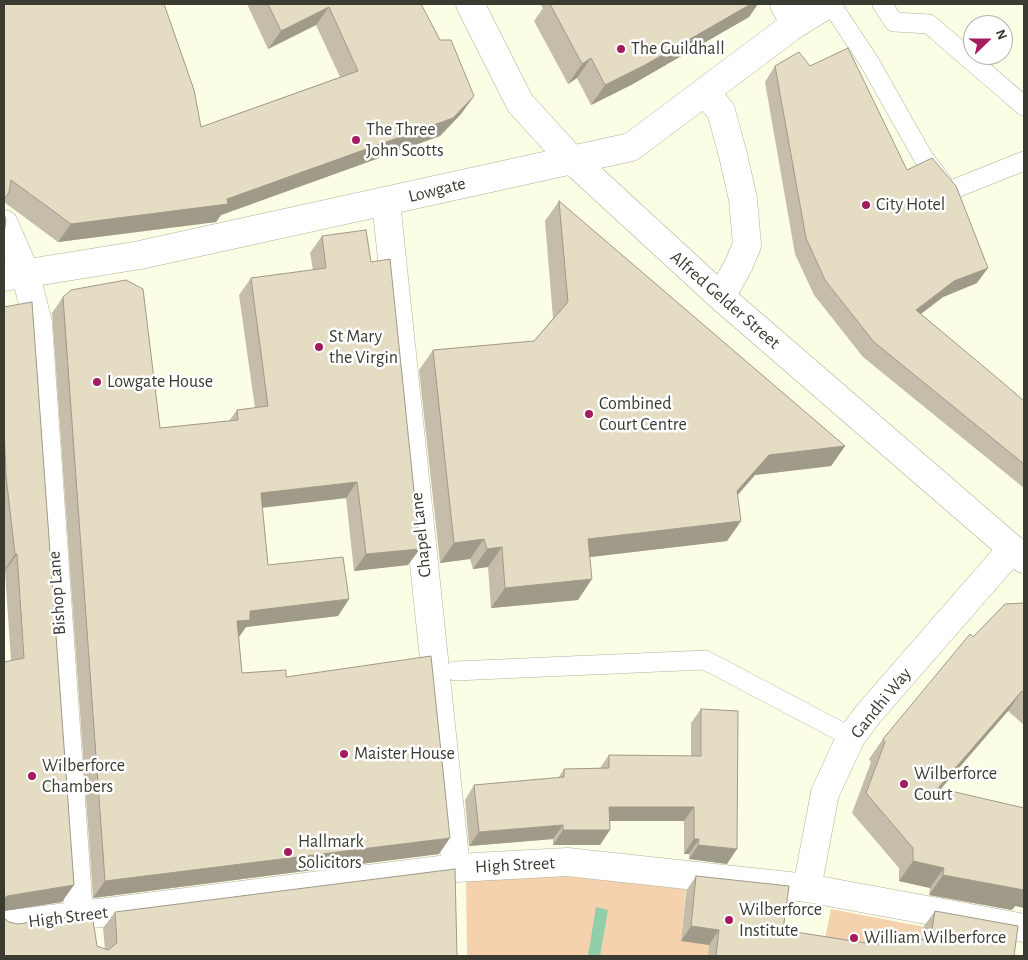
<!DOCTYPE html>
<html>
<head>
<meta charset="utf-8">
<style>
  body { margin:0 }
  #map { position:relative; width:1028px; height:960px; overflow:hidden; background:#fbfde4; font-family:"Alegreya Sans",sans-serif }
  canvas { display:block }
  .frame { position:absolute; inset:0; border:5px solid #3a3b31; pointer-events:none }
  .north { position:absolute; left:963px; top:15px; width:50px; height:50px; box-sizing:border-box; background:#fff; border:1px solid #b0b1ad; border-radius:50%; rotate:68deg; font-size:14px; font-weight:700; line-height:20px; text-align:center; color:#3a3b31 }
  .north::after { content:''; display:block; margin:auto; width:18px; height:22px; background:#a61a5e; clip-path:polygon(50% 0,100% 100%,50% 72%,0 100%) }
</style>
</head>
<body>
<div id="map">
<canvas width="1028" height="960"></canvas>
<div class="frame"></div>
<div class="north">N</div>
</div>
<script>
const g = document.querySelector('canvas').getContext('2d');
g.lineJoin = 'round';
function paint(path, color) { g.fillStyle = color; g.fill(path, 'evenodd'); }
const shape = rows => new Path2D(rows.map(r => 'M' + r).join(''));
function trace(path, color, width, dash) { g.strokeStyle = color; g.lineWidth = width; g.lineCap = dash ? 'butt' : 'round'; g.setLineDash(dash || []); g.stroke(path); }
function drawText(font, color, halo, rows, align = 'center') {
  g.font = font + ' "Alegreya Sans",sans-serif'; g.lineWidth = 5; g.setLineDash([]); g.textBaseline = 'middle'; g.strokeStyle = halo; g.fillStyle = color; for (const [text, x, y, turn = 0] of rows) {
    g.save(); g.translate(x, y); g.rotate((+turn || 0) * Math.PI / 180); g.textAlign = isNaN(turn) ? turn : align; if (halo) g.strokeText(text, 0, 0); g.fillText(text, 0, 0); g.restore();
  }
}
const green = shape([
  [599,875,686,883,681,941,709,945,708,956,467,956,466,879],
  [831,909,924,927,920,956,822,953]
]);
const water = shape([
  [596,907,608,910,600,956,588,956]
]);
const lane = shape([
  [831,4,870,63,923,157,949,191,1024,161],
  [882,4,894,22,929,24,1024,106],
  [455,671,705,660,851,737]
]);
const street = shape([
  [470,4,520,103,571,159,721,297,1024,559],
  [784,4,795,24],
  [705,92,721,111,733,155,743,199,747,245,739,264,721,297],
  [386,202,456,868],
  [4,224,25,272,38,323,79,915],
  [4,277,140,255,631,147,795,24,828,4],
  [807,888,825,793,851,737,869,713,1012,549],
  [4,925,456,868,567,862,807,888,1024,928]
]);
const wall = shape([
  [4,4,201,127,340,77,316,25,268,49,247,4,421,4,440,40,474,96,461,114,440,136,221,215,216,222,58,242,4,202],
  [540,4,758,4,749,17,631,85,591,105,577,78,568,84,534,21,543,8],
  [775,66,810,66,907,170,977,283,943,297,921,314,1024,401,1024,488,863,357,814,295,795,254,765,82],
  [559,201,845,446,831,466,755,475,737,495,741,521,727,541,589,557,578,600,491,608,488,567,473,569,470,559,440,563,419,370,433,350,534,341,553,318,545,221],
  [322,236,408,565,354,571,346,498,262,508,268,565,349,599,338,616,246,627,239,637,242,673,286,677,439,854,93,898,52,313,63,297,160,428,229,421,237,410,255,408,239,295,251,278,313,270,310,253],
  [4,307,62,902,4,911,4,662,11,661,5,571,4,571],
  [1024,603,1024,725,1008,711,941,789,1015,906,1012,910,929,895,930,888,899,881,899,868,852,813,871,762,869,759,883,739,973,637],
  [701,709,727,864,689,859,689,854,684,854,684,821,610,821,600,845,553,845,553,839,469,846,465,800,474,785,558,778,564,769,600,768,609,755,691,756,691,723],
  [696,876,783,930,872,944,880,933,922,939,924,926,935,911,1014,956,708,956,709,945,681,941,686,891],
  [115,912,457,956,4,956,9,922,97,946,105,949,103,928]
]);
const shadedWall = shape([
  [751,4,758,4,749,17,631,85,591,105,605,85],
  [329,7,316,25,268,49,281,31],
  [591,58,577,78,568,84,582,64],
  [474,96,461,114,440,136,221,215,216,222,58,242,71,224,227,199],
  [988,268,977,283,943,297,905,326,916,310,954,281],
  [845,446,831,466,755,475,723,512,737,491,769,455],
  [357,482,346,498,249,509,261,493],
  [741,521,727,541,574,559,588,539],
  [484,539,470,559,440,563,454,543],
  [502,547,488,567,473,569,487,549],
  [420,549,408,565,354,571,366,554],
  [15,554,17,554,5,571,4,571],
  [592,579,578,600,491,608,505,588],
  [349,599,338,616,246,627,239,637,237,621,250,611],
  [1022,691,1008,711,924,808,938,788],
  [609,807,694,807,684,821,600,821],
  [563,825,553,839,469,846,479,832],
  [563,830,610,830,600,845,553,845],
  [450,838,439,854,93,898,105,881],
  [694,839,699,839,689,854,684,854],
  [698,845,737,849,727,864,689,859],
  [913,861,944,868,930,888,899,881],
  [943,875,1024,890,1024,908,1015,906,1012,910,929,895],
  [74,885,62,902,4,911,4,899,7,896],
  [691,926,719,930,709,945,681,941]
]);
const building = shape([
  [4,4,164,4,194,90,201,127,358,71,329,7,281,31,268,4,421,4,440,40,451,40,474,96,453,118,227,199,228,204,71,224,11,180,9,192,4,200,4,4],
  [550,4,751,4,645,65,605,85,591,58,582,64,550,4],
  [848,48,907,170,932,158,956,186,988,268,954,281,916,310,1002,382,1024,401,1024,464,874,342,825,280,806,238,775,66,799,52,810,66,848,48],
  [559,201,845,446,769,455,737,491,741,521,588,539,592,579,505,588,502,547,487,549,484,539,454,543,433,350,534,341,568,302,559,201],
  [4,213,6,220,4,233,4,213],
  [366,230,371,262,390,259,420,549,366,554,357,482,261,493,268,565,343,557,349,599,250,611,250,620,237,621,242,673,286,670,286,677,431,656,450,838,105,881,63,297,71,290,126,280,143,289,160,428,238,420,237,410,268,406,251,278,326,268,322,236,366,230],
  [32,302,74,885,7,896,4,899,4,662,24,658,17,554,15,554,6,476,4,428,4,307,32,302],
  [1024,603,1024,693,1022,691,938,788,1024,808,1024,890,943,875,944,868,913,861,913,848,866,793,885,742,883,739,970,634,973,637,1005,604,1024,603],
  [701,709,738,711,737,849,698,845,699,839,694,839,694,807,609,807,610,830,563,830,563,825,479,832,474,785,564,777,564,769,609,768,609,755,701,756,701,709],
  [455,869,457,956,4,956,4,918,9,922,18,924,92,914,97,946,108,950,117,943,115,912,455,869],
  [696,876,789,886,783,930,878,945,880,933,930,941,935,911,1018,926,1014,956,716,956,719,930,691,926,696,876]
]);
const markers = [
  [621,49,5,"#a61a5e"],
  [356,140,5,"#a61a5e"],
  [866,205,5,"#a61a5e"],
  [319,347,5,"#a61a5e"],
  [97,382,5,"#a61a5e"],
  [589,414,5,"#a61a5e"],
  [344,754,5,"#a61a5e"],
  [32,776,5,"#a61a5e"],
  [904,784,5,"#a61a5e"],
  [288,852,5,"#a61a5e"],
  [729,920,5,"#a61a5e"],
  [854,938,5,"#a61a5e"]
];
const poiNames = [
  ["The Guildhall",631,49],
  ["The Three",366,130],
  ["John Scotts",366,151],
  ["City Hotel",876,205],
  ["St Mary",329,337],
  ["the Virgin",329,358],
  ["Lowgate House",107,382],
  ["Combined",599,404],
  ["Court Centre",599,425],
  ["Maister House",354,754],
  ["Wilberforce",42,766],
  ["Chambers",42,787],
  ["Wilberforce",914,774],
  ["Court",914,795],
  ["Hallmark",298,842],
  ["Solicitors",298,863],
  ["Wilberforce",739,910],
  ["Institute",739,931],
  ["William Wilberforce",864,938]
];
const streetNames = [
  ["Lowgate",437,190,-14],
  ["Alfred Gelder Street",725,300,41],
  ["Chapel Lane",421,535,-96],
  ["Bishop Lane",57,593,-94],
  ["Gandhi Way",881,703,-51],
  ["High Street",515,865,-3],
  ["High Street",68,917,-7]
];
paint(green, '#f5d1ad');
paint(water, '#92cea9');
trace(lane, '#afb29a', 20);
trace(street, '#afb29a', 29);
trace(lane, '#fff', 19);
trace(street, '#fff', 28);
paint(wall, '#c5bda9');
paint(shadedWall, '#a09a89');
paint(building, '#e5dcc4');
trace(building, '#a09a89', 1);
for (const [x, y, r, color] of markers) { const dot = new Path2D(); dot.arc(x, y, r, 0, 2 * Math.PI); g.fillStyle = color; g.fill(dot); trace(dot, '#fff', 2); }
drawText('18px', '#3a3b31', '#fff', poiNames, 'left');
drawText('18px', '#3a3b31', '#fff', streetNames);
</script>
</body>
</html>
